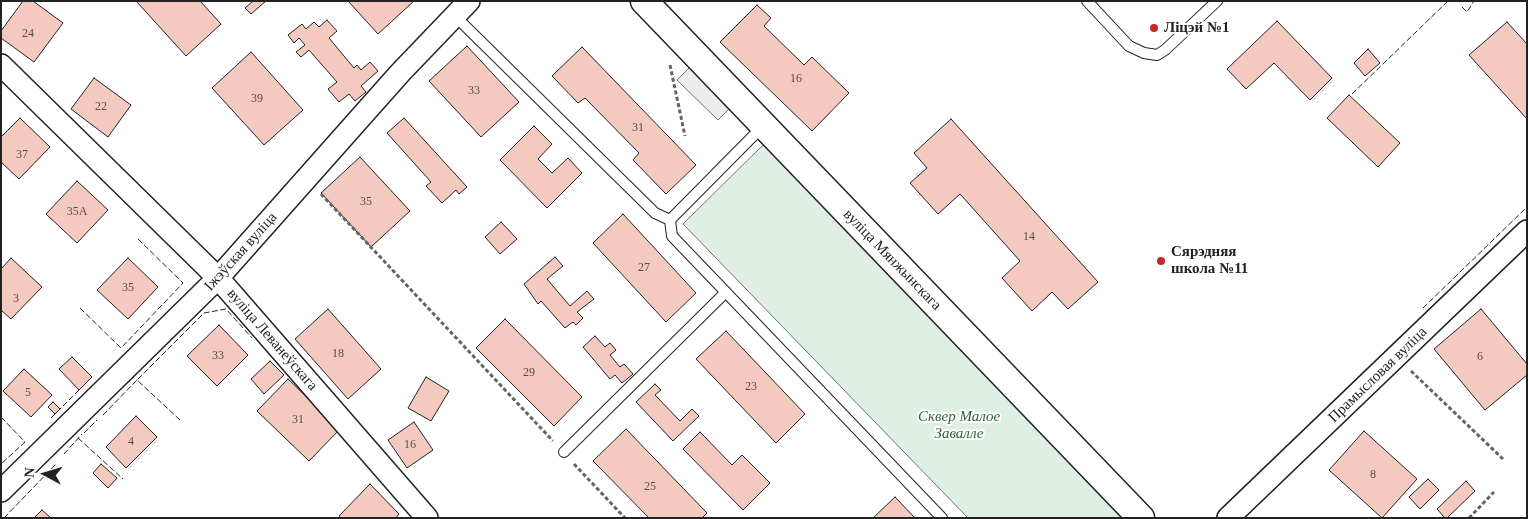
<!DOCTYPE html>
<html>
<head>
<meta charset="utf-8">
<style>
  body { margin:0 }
  #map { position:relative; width:1528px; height:519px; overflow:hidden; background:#fff; font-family:"Times New Roman",serif }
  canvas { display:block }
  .frame { position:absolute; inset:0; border:2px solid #222; pointer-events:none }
  .north { position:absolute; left:20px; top:449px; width:50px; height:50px; -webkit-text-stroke:4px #fff; paint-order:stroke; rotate:276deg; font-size:14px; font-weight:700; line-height:20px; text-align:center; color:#222 }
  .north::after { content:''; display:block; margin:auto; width:18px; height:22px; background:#222; clip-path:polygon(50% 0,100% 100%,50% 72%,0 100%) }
</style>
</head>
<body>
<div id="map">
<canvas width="1528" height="519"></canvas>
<div class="frame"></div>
<div class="north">N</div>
</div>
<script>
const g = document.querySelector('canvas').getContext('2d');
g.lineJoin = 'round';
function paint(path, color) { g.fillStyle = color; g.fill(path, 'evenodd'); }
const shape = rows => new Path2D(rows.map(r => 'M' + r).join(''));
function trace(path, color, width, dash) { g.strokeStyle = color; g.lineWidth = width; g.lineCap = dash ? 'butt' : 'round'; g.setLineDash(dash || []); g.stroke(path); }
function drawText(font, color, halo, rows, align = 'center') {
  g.font = font + ' "Times New Roman",serif'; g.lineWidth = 4; g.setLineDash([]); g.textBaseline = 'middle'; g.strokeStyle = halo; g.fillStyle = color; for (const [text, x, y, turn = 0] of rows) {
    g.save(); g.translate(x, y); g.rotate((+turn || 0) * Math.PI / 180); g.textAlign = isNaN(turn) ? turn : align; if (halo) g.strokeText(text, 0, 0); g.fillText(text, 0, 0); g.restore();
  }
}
const green = shape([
  [764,144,1129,518,968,518,683,224,764,144]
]);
const parking = shape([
  [690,67,730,108,718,120,677,80,690,67]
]);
const building = shape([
  [23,1,33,1,63,23,34,62,1,38,1,31,23,1],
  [136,1,200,1,221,24,186,56,136,1],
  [253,1,266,1,251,14,245,8,253,1],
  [348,1,414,1,378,34,348,1],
  [757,5,771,18,764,26,804,65,812,57,849,93,812,131,720,42,757,5],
  [327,20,337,31,329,38,354,68,357,65,361,70,370,62,378,71,361,86,366,92,355,101,349,94,339,102,328,89,337,82,309,50,301,57,296,52,305,45,299,38,294,43,288,35,302,24,306,29,314,22,319,27,327,20],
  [1277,21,1332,78,1310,100,1274,63,1246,89,1227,69,1277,21],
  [1507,22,1527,44,1527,119,1469,55,1507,22],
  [467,46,519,102,481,137,429,81,467,46],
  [582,47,696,165,666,194,633,160,639,153,585,98,578,103,552,76,582,47],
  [1368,49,1380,63,1365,76,1354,63,1368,49],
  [251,52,303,110,264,145,212,88,251,52],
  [94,78,131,105,108,137,71,109,94,78],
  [1349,95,1400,143,1378,167,1327,118,1349,95],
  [20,118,50,147,19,179,1,162,1,137,20,118],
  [404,118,467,187,459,194,456,190,442,203,426,186,431,182,387,133,404,118],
  [951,119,1098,282,1068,309,1052,292,1032,311,1002,278,1020,261,960,194,938,214,910,183,927,168,914,153,951,119],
  [534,126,552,144,538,159,552,173,568,158,582,173,547,208,500,160,534,126],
  [360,157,410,211,371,247,321,193,360,157],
  [77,181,108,210,77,243,46,214,77,181],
  [623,214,696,293,666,322,593,243,623,214],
  [501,222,517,239,500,254,485,237,501,222],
  [555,257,563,266,547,279,570,306,587,291,594,299,577,312,583,318,576,325,573,322,565,328,541,301,538,304,524,284,555,257],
  [11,258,42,287,11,319,1,310,1,269,11,258],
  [128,258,158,287,128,319,97,290,128,258],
  [328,309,381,369,348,399,295,339,328,309],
  [1481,309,1527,364,1527,375,1485,410,1434,349,1481,309],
  [505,319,582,397,554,426,476,348,505,319],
  [219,325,248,355,217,386,187,356,219,325],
  [726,331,805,414,776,443,696,359,726,331],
  [595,336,605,347,610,343,616,350,610,355,620,367,624,364,633,374,622,383,615,375,610,379,583,347,595,336],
  [72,357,92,377,79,390,59,369,72,357],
  [270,361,284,375,264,394,251,379,270,361],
  [24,369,52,395,31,417,3,391,24,369],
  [426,377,449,391,431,421,408,408,426,377],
  [288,379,340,429,309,461,257,411,288,379],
  [655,384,661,390,655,395,680,421,692,409,699,416,673,441,636,402,655,384],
  [53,402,60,409,55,414,48,407,53,402],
  [136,416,157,437,126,468,106,447,136,416],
  [414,422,433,450,407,468,388,440,414,422],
  [626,429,707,513,702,518,649,518,593,461,626,429],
  [1364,431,1417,479,1382,518,1329,470,1364,431],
  [700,432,732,465,742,455,770,483,743,510,683,449,700,432],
  [101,464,117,478,108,488,93,473,101,464],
  [1428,479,1439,490,1420,509,1409,497,1428,479],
  [1466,481,1475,491,1447,518,1445,518,1437,509,1466,481],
  [370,484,399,514,396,518,341,518,339,516,370,484],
  [895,497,915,518,873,518,895,497],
  [42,510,51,518,34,518,42,510]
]);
const path = shape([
  [670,65,685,136],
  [321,194,553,441],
  [1411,371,1503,459],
  [574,464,625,518],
  [1469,518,1494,492]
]);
const service = shape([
  [1087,1,1129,46,1144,53,1157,55,1165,50,1217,1],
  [455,16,655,213,670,220],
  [670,220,672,236,942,518],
  [670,220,763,126],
  [564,452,726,292]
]);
const minor = shape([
  [1,65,218,278,427,518],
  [1,491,218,278,400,73,469,1],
  [1228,518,1527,231]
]);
const tertiary = shape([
  [644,1,1141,518]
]);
const fence = shape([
  [1462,7,1467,12,1474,1],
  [1352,94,1448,1],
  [80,308,121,348,183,283,138,239],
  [1423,308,1527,207],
  [103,415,137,380],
  [1,417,25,442,1,464],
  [51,418,81,388],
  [180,420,137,380,204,313,226,309,252,338],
  [84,433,97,420],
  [78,438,123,479],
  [64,454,82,434],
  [4,518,56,464]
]);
const markers = [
  [1154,28,5,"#c62828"],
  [1161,261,5,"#c62828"]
];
const numberNames = [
  ["24",28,34],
  ["16",796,79],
  ["33",474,91],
  ["39",257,99],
  ["22",101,107],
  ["31",638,128],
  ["37",22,155],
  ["35",366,202],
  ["35А",77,212],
  ["14",1029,237],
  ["27",644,268],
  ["35",128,288],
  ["3",16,299],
  ["18",338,354],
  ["33",218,356],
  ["6",1480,357],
  ["29",529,373],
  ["23",751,387],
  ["5",28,393],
  ["31",298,420],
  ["4",131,442],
  ["16",410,445],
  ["8",1373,475],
  ["25",650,487]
];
const poiNames = [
  ["Ліцэй №1",1164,28],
  ["Сярэдняя",1171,252],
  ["школа №11",1171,269]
];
const streetNames = [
  ["Іжэўская вуліца",241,252,-48],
  ["вуліца Мянжынскага",892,260,46],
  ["вуліца Леванеўскага",272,340,49],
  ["Прамысловая вуліца",1378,375,-44]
];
const parkNames = [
  ["Сквер Малое",959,417],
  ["Завалле",959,434]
];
paint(green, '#e0efe3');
trace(green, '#6f6f6f', 1);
paint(parking, '#ededed');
trace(parking, '#6f6f6f', 1);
paint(building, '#f3c9c0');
trace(building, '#222', 1);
trace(service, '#222', 12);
trace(minor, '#222', 24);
trace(tertiary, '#222', 29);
trace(path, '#646464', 3, [4, 2.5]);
trace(service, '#fff', 10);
trace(minor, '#fff', 21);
trace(tertiary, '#fff', 26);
trace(fence, '#222', 1, [6, 2.5]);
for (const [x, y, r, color] of markers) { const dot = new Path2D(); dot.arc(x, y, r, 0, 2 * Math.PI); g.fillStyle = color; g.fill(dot); trace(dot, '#fff', 2); }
drawText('12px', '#564c4a', null, numberNames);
drawText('bold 15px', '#222', '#fff', poiNames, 'left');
drawText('15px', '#222', '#fff', streetNames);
drawText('italic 15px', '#2f5e38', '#fff', parkNames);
</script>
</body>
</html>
